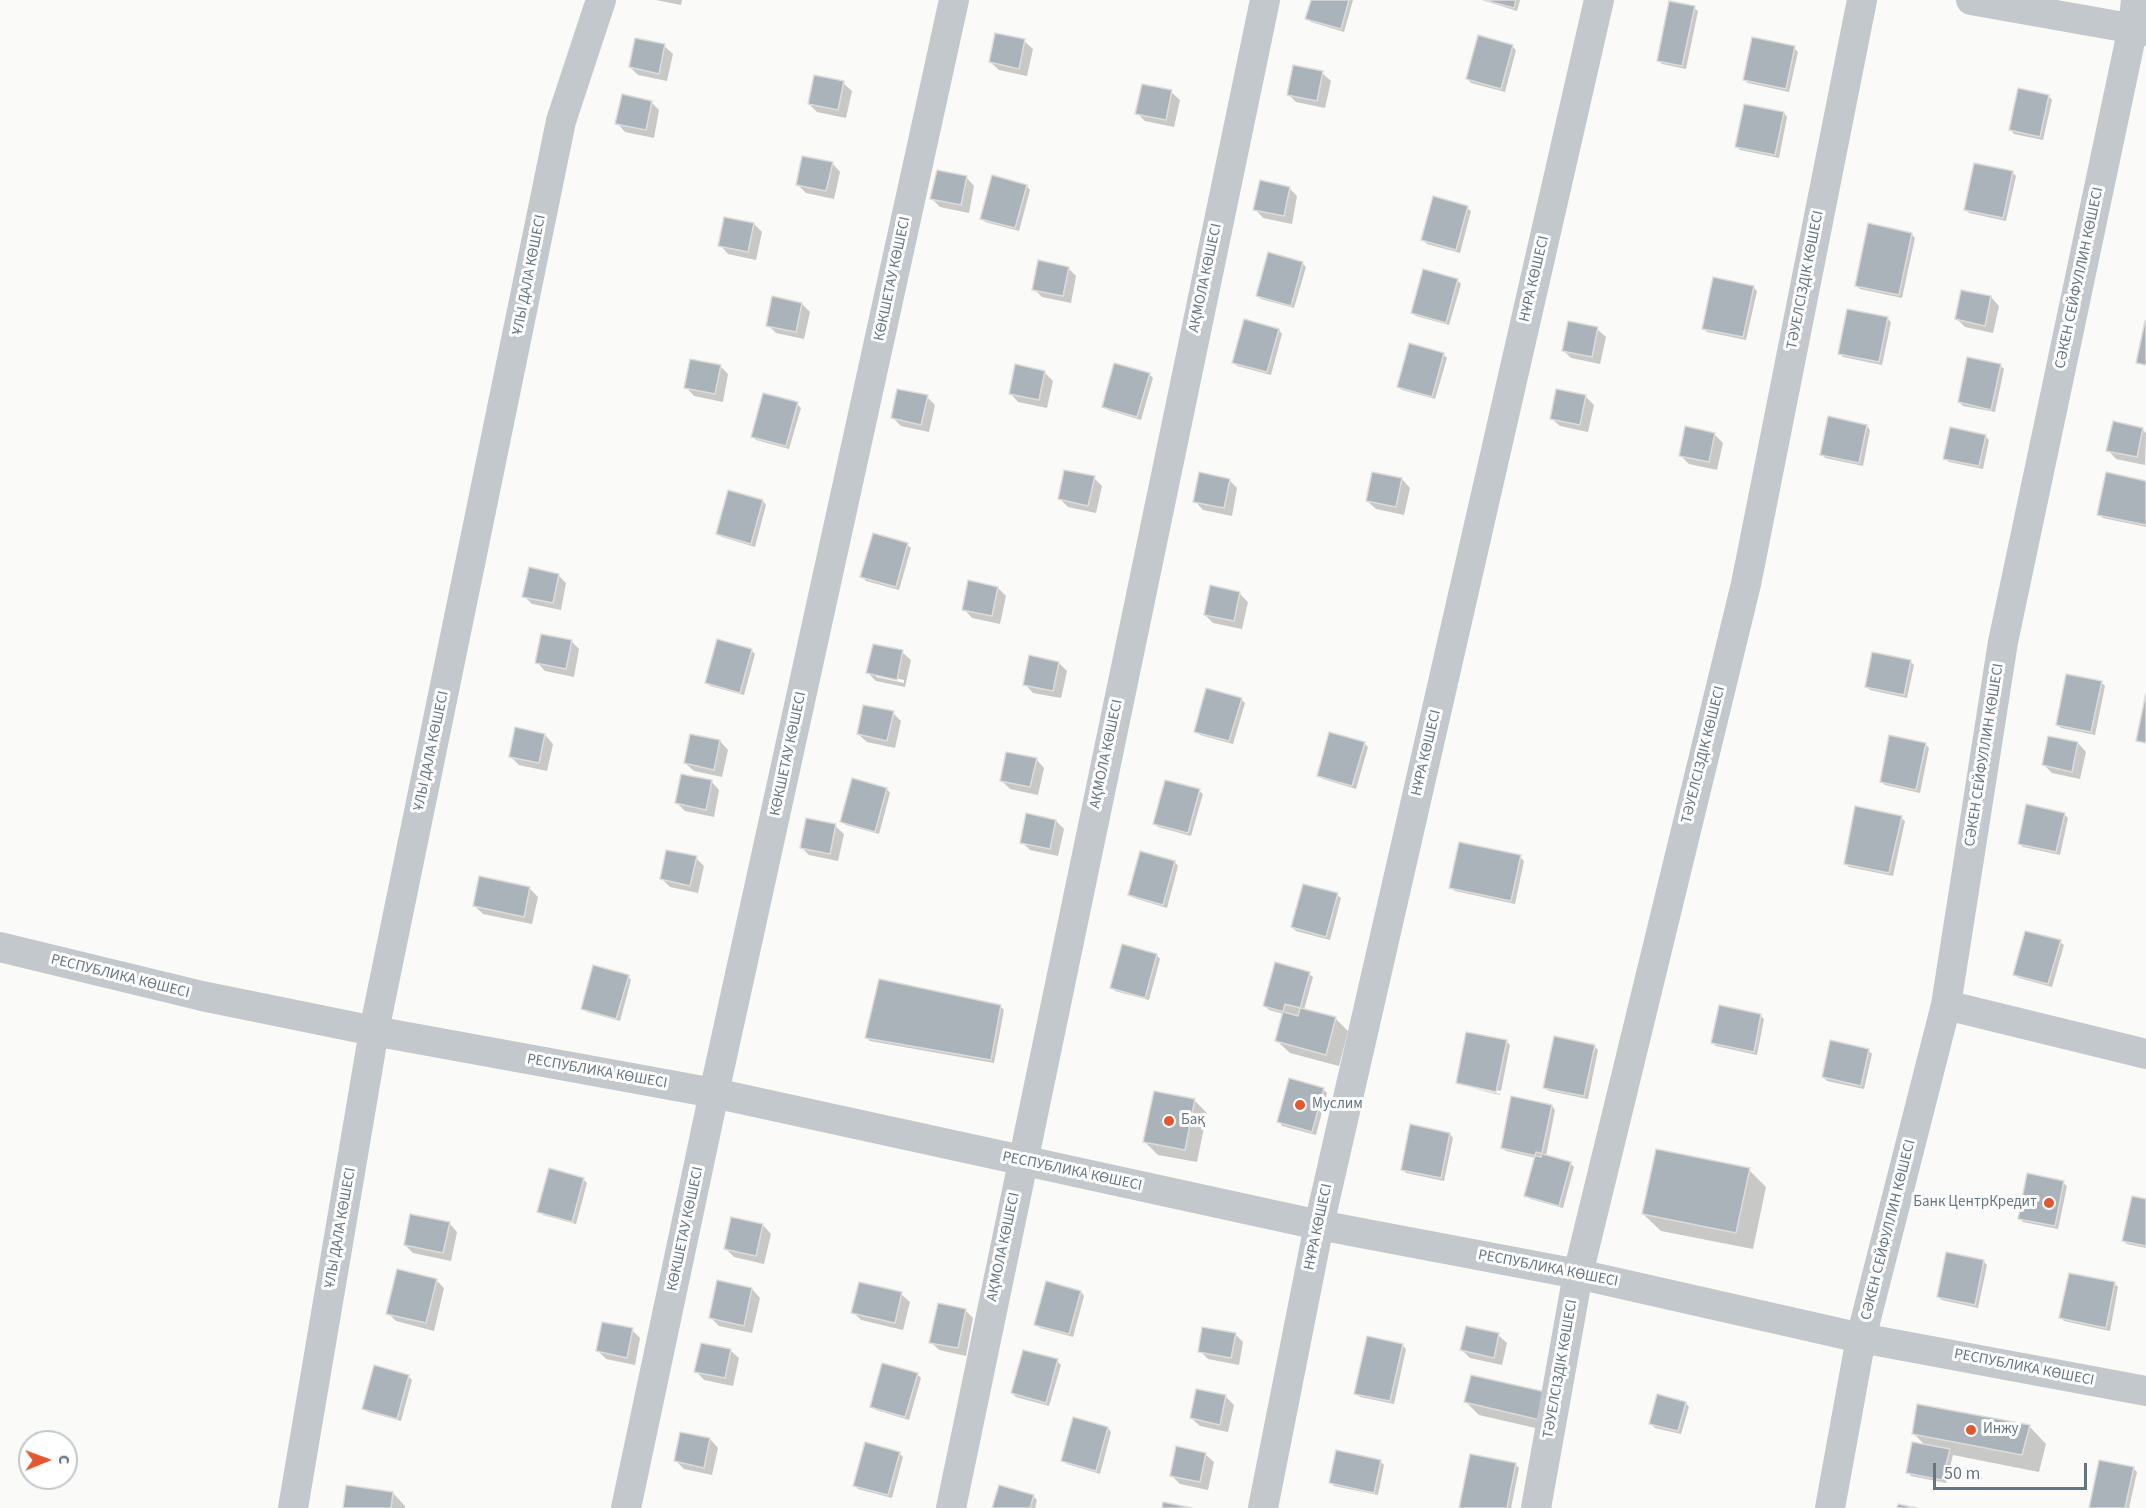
<!DOCTYPE html>
<html>
<head>
<meta charset="utf-8">
<style>
  body { margin:0 }
  #map { position:relative; width:2146px; height:1508px; overflow:hidden; background:#fafaf8; font-family:"Source Sans 3",sans-serif }
  canvas { display:block }
  .north { position:absolute; left:18px; top:1430px; width:60px; height:60px; box-sizing:border-box; background:#fff; border:2px solid #c1c8cd; border-radius:50%; rotate:89deg; font-size:16px; font-weight:700; line-height:24px; text-align:center; color:#657683 }
  .north::after { content:''; display:block; margin:auto; width:21px; height:27px; background:#e4572e; clip-path:polygon(50% 0,100% 100%,50% 72%,0 100%) }
  .scale { position:absolute; left:1933px; top:1463px; width:154px; height:27px; box-sizing:border-box; border:3px solid #657683; border-top:0; padding-left:8px; font-size:18px; line-height:21px; white-space:nowrap; color:#657683; -webkit-text-stroke:4px #fff; paint-order:stroke }
</style>
</head>
<body>
<div id="map">
<canvas width="2146" height="1508"></canvas>
<div class="north">С</div>
<div class="scale">50 m</div>
</div>
<script>
const g = document.querySelector('canvas').getContext('2d');
g.lineJoin = 'round';
function paint(path, color) { g.fillStyle = color; g.fill(path, 'evenodd'); }
const shape = rows => new Path2D(rows.map(r => 'M' + r).join(''));
function trace(path, color, width, dash) { g.strokeStyle = color; g.lineWidth = width; g.lineCap = dash ? 'butt' : 'round'; g.setLineDash(dash || []); g.stroke(path); }
function drawText(font, color, halo, rows, align = 'center') {
  g.font = font + ' "Source Sans 3",sans-serif'; g.lineWidth = 6; g.setLineDash([]); g.textBaseline = 'middle'; g.strokeStyle = halo; g.fillStyle = color; for (const [text, x, y, turn = 0] of rows) {
    g.save(); g.translate(x, y); g.rotate((+turn || 0) * Math.PI / 180); g.textAlign = isNaN(turn) ? turn : align; if (halo) g.strokeText(text, 0, 0); g.fillText(text, 0, 0); g.restore();
  }
}
const shadow = shape([
  [656,0,682,0,681,5],
  [1312,0,1353,0,1344,32,1311,22,1307,19],
  [1482,0,1520,0,1517,11],
  [1694,8,1698,11,1686,69,1662,64,1658,60],
  [1479,37,1513,47,1516,50,1505,92,1471,83,1468,79],
  [1024,41,1033,49,1027,76,999,70,990,62],
  [664,46,673,54,667,81,638,75,630,67],
  [1794,48,1798,52,1789,92,1748,83,1745,80],
  [1322,73,1331,81,1325,108,1296,102,1288,94],
  [843,83,852,91,846,118,817,112,809,104],
  [1171,92,1180,100,1174,127,1145,121,1137,113],
  [2048,96,2052,100,2043,140,2014,134,2011,130],
  [651,102,659,110,654,138,625,132,617,123],
  [1784,113,1787,117,1779,158,1740,150,1737,146],
  [832,163,840,172,834,199,806,193,798,185],
  [2012,172,2016,176,2006,221,1969,213,1965,209],
  [966,177,974,186,969,213,940,207,932,199],
  [1027,186,1030,190,1019,231,985,222,982,218],
  [1289,188,1297,196,1292,224,1263,218,1255,209],
  [1467,208,1471,211,1460,253,1427,244,1423,240],
  [754,224,762,232,756,260,728,254,720,245],
  [1911,234,1915,238,1902,298,1860,289,1857,286],
  [1302,263,1306,267,1294,308,1261,299,1257,295],
  [1068,268,1076,276,1071,303,1042,297,1034,289],
  [1457,280,1461,284,1449,325,1416,316,1412,312],
  [1753,287,1757,291,1746,340,1707,332,1704,328],
  [1991,297,1999,306,1993,333,1965,327,1957,319],
  [802,304,810,312,804,339,776,333,768,325],
  [1888,319,1891,322,1882,365,1843,357,1839,353],
  [1597,329,1606,337,1600,364,1571,358,1563,350],
  [1279,330,1282,334,1271,375,1237,366,1234,362],
  [1443,354,1447,358,1435,399,1402,390,1399,386],
  [2000,365,2004,369,1995,412,1963,406,1959,402],
  [720,366,728,374,723,402,694,396,686,387],
  [1044,372,1053,381,1047,408,1018,402,1010,393],
  [1149,374,1153,378,1141,420,1108,410,1104,407],
  [1557,391,1586,397,1594,405,1588,432,1560,426,1551,418],
  [927,397,935,405,929,432,901,426,893,418],
  [797,404,801,408,789,449,756,440,753,436],
  [1867,426,1870,430,1863,466,1825,458,1822,454],
  [2142,429,2146,433,2145,465,2116,459,2108,450],
  [1714,434,1723,443,1717,470,1689,464,1680,455],
  [1985,436,1989,440,1983,469,1949,462,1945,458],
  [1094,478,1102,486,1096,513,1068,507,1060,499],
  [1402,479,1410,488,1404,515,1376,509,1367,501],
  [1229,480,1237,488,1232,516,1203,510,1195,501],
  [2146,482,2146,527,2103,518,2099,515],
  [729,492,763,501,766,505,755,547,722,537,718,534],
  [907,545,911,548,899,590,866,581,862,577],
  [558,575,566,583,561,610,532,604,524,596],
  [998,588,1006,596,1000,624,972,618,964,609],
  [1239,593,1248,602,1242,629,1213,623,1205,615],
  [571,641,579,649,574,677,545,671,537,662],
  [751,650,755,654,744,695,710,686,707,683],
  [902,652,911,660,905,687,876,681,868,673],
  [876,674,904,680,904,683,876,677],
  [1910,661,1914,665,1907,698,1870,690,1866,686],
  [1059,663,1067,671,1061,698,1033,693,1025,684],
  [2101,682,2105,686,2095,735,2061,728,2057,724],
  [1241,699,1245,703,1233,744,1200,735,1196,731],
  [893,713,901,721,895,748,867,742,858,734],
  [545,735,553,744,547,771,519,765,510,756],
  [720,741,728,750,722,777,694,771,685,763],
  [1364,743,1368,747,1356,789,1323,779,1319,776],
  [2078,743,2086,752,2080,779,2052,773,2044,765],
  [1925,744,1929,748,1920,793,1885,785,1881,781],
  [1036,759,1044,768,1038,795,1010,789,1002,781],
  [854,780,887,789,890,793,879,834,846,825,842,822],
  [711,781,719,790,714,817,685,811,677,803],
  [1199,791,1203,794,1191,836,1158,827,1154,823],
  [2064,814,2068,818,2060,855,2023,847,2019,843],
  [1901,818,1905,821,1893,876,1849,867,1845,863],
  [1056,821,1064,829,1058,856,1030,850,1022,842],
  [835,826,844,834,838,861,809,855,801,847],
  [1141,853,1175,862,1178,866,1167,908,1134,898,1130,895],
  [1520,857,1524,861,1515,904,1455,891,1451,888],
  [696,858,704,866,698,893,670,887,662,879],
  [530,889,538,897,532,924,483,914,474,905],
  [1337,895,1341,898,1330,940,1296,931,1292,927],
  [2060,942,2064,945,2052,987,2019,978,2015,974],
  [1157,955,1160,959,1149,1000,1115,991,1112,987],
  [1309,974,1313,977,1304,1010,1335,1018,1348,1031,1339,1066,1290,1053,1277,1041,1284,1014,1269,1010,1265,1006],
  [628,976,631,980,620,1021,587,1012,583,1008],
  [1000,1006,1004,1010,994,1063,870,1041,866,1037],
  [1720,1007,1761,1016,1764,1019,1757,1055,1716,1046,1713,1043],
  [1507,1042,1510,1045,1501,1091,1459,1082,1459,1085,1457,1083],
  [1594,1046,1598,1050,1588,1099,1549,1091,1545,1087],
  [1868,1050,1872,1054,1864,1089,1827,1081,1823,1077],
  [1460,1086,1500,1094,1500,1095,1461,1086],
  [1323,1089,1327,1093,1316,1135,1282,1126,1279,1122],
  [1194,1100,1207,1113,1197,1162,1158,1155,1145,1142],
  [1552,1106,1555,1110,1546,1156,1570,1163,1574,1167,1563,1208,1530,1199,1526,1195,1536,1158,1506,1151,1502,1148],
  [1450,1134,1453,1138,1444,1181,1406,1173,1402,1169],
  [1749,1170,1766,1187,1753,1249,1661,1231,1643,1214],
  [583,1179,587,1183,576,1224,543,1215,539,1211],
  [2063,1183,2067,1186,2058,1229,2023,1222,2019,1218],
  [2146,1200,2146,1248,2127,1244,2124,1241],
  [449,1223,457,1232,451,1261,413,1253,405,1245],
  [763,1225,771,1234,764,1264,734,1257,726,1249],
  [1983,1261,1987,1265,1978,1308,1942,1300,1938,1297],
  [436,1280,444,1288,434,1331,396,1321,388,1313],
  [2115,1284,2118,1287,2110,1331,2064,1321,2061,1318],
  [752,1289,760,1298,752,1333,719,1326,711,1318],
  [1081,1292,1084,1296,1073,1337,1040,1328,1036,1324],
  [901,1294,910,1302,903,1330,861,1320,853,1312],
  [965,1310,973,1318,966,1356,939,1350,931,1342],
  [632,1330,640,1338,635,1365,606,1359,598,1351],
  [1235,1334,1243,1342,1239,1365,1208,1359,1200,1351],
  [1498,1335,1507,1343,1502,1365,1470,1358,1462,1350],
  [1402,1345,1406,1349,1394,1404,1360,1397,1356,1393],
  [730,1350,739,1358,733,1386,704,1380,696,1371],
  [1057,1361,1061,1365,1049,1406,1016,1397,1012,1393],
  [917,1374,921,1378,909,1420,876,1410,872,1407],
  [408,1376,412,1380,401,1421,368,1412,364,1408],
  [1550,1395,1557,1433,1479,1415,1466,1402],
  [1225,1396,1234,1405,1228,1432,1200,1426,1191,1418],
  [1658,1396,1686,1403,1689,1407,1681,1434,1655,1428,1651,1424],
  [2029,1426,2046,1444,2039,1472,1953,1455,1946,1483,1911,1476,1907,1472,1927,1447,1914,1434],
  [1108,1428,1111,1432,1100,1474,1067,1464,1063,1460],
  [710,1439,718,1448,712,1475,684,1469,676,1461],
  [899,1453,903,1457,892,1498,858,1489,855,1485],
  [1205,1454,1214,1462,1208,1490,1180,1484,1171,1475],
  [1472,1455,1516,1465,1519,1468,1511,1508,1460,1508],
  [1380,1461,1384,1465,1378,1495,1334,1486,1331,1482],
  [2133,1468,2137,1472,2129,1508,2091,1508],
  [393,1493,405,1506,405,1508,344,1508],
  [1033,1496,1037,1500,1035,1508,994,1508]
]);
const building = shape([
  [1311,0,1349,0,1341,29,1305,19,1311,0],
  [1484,0,1516,0,1514,8,1484,0],
  [1669,1,1695,6,1682,66,1657,61,1669,1],
  [995,33,1025,39,1019,69,989,62,995,33],
  [1478,35,1513,45,1501,89,1466,79,1478,35],
  [1752,37,1795,46,1786,89,1743,80,1752,37],
  [635,38,665,44,659,74,629,67,635,38],
  [1293,65,1323,71,1317,101,1287,95,1293,65],
  [814,75,844,81,838,110,808,104,814,75],
  [1142,84,1172,90,1166,120,1135,114,1142,84],
  [2018,88,2049,95,2040,137,2009,130,2018,88],
  [622,94,652,101,646,130,615,124,622,94],
  [1744,104,1784,112,1775,155,1735,147,1744,104],
  [802,156,833,162,826,191,796,185,802,156],
  [1974,163,2013,171,2003,218,1964,210,1974,163],
  [937,170,967,176,961,205,930,199,937,170],
  [992,175,1027,185,1015,228,980,219,992,175],
  [1260,180,1290,187,1284,216,1253,210,1260,180],
  [1433,196,1468,206,1456,250,1421,240,1433,196],
  [724,217,754,223,748,252,718,246,724,217],
  [1868,223,1912,233,1899,295,1855,286,1868,223],
  [1268,252,1303,262,1291,306,1256,296,1268,252],
  [1038,260,1069,267,1063,296,1032,290,1038,260],
  [1423,269,1458,279,1446,323,1411,313,1423,269],
  [1713,277,1754,286,1743,337,1702,329,1713,277],
  [1961,290,1991,296,1985,326,1955,319,1961,290],
  [772,296,802,303,796,332,766,326,772,296],
  [1847,309,1888,317,1879,362,1838,354,1847,309],
  [1244,319,1279,329,1267,372,1232,363,1244,319],
  [1568,321,1598,327,1592,357,1562,351,1568,321],
  [2145,321,2146,321,2146,365,2136,363,2145,321],
  [1409,343,1444,353,1432,397,1397,387,1409,343],
  [1967,357,2001,364,1991,410,1958,402,1967,357],
  [690,359,721,365,715,394,684,388,690,359],
  [1114,363,1150,373,1137,417,1102,407,1114,363],
  [1015,364,1045,371,1039,400,1009,394,1015,364],
  [897,389,928,395,921,425,891,418,897,389],
  [1556,389,1586,395,1580,425,1550,419,1556,389],
  [763,393,798,402,786,446,751,437,763,393],
  [1828,416,1867,425,1859,463,1820,455,1828,416],
  [2113,421,2143,428,2137,457,2106,451,2113,421],
  [1685,426,1715,433,1709,462,1679,456,1685,426],
  [1950,427,1986,435,1979,466,1943,459,1950,427],
  [1064,470,1095,476,1088,506,1058,499,1064,470],
  [1199,472,1230,479,1224,508,1193,502,1199,472],
  [1372,472,1402,478,1396,507,1366,501,1372,472],
  [2106,472,2146,481,2146,525,2097,515,2106,472],
  [728,490,763,500,751,544,716,534,728,490],
  [873,533,908,543,896,587,860,577,873,533],
  [529,567,559,574,553,603,522,597,529,567],
  [968,580,998,587,992,616,962,610,968,580],
  [1210,585,1240,592,1234,621,1204,615,1210,585],
  [541,634,572,640,566,669,535,663,541,634],
  [717,639,752,649,740,693,705,683,717,639],
  [873,644,903,650,897,680,866,673,873,644],
  [1872,652,1911,660,1904,695,1865,687,1872,652],
  [1029,655,1059,662,1053,691,1023,685,1029,655],
  [2066,674,2102,681,2091,732,2056,725,2066,674],
  [1206,688,1242,698,1229,741,1194,732,1206,688],
  [2146,693,2146,743,2136,741,2146,693],
  [863,705,894,711,887,741,857,734,863,705],
  [515,727,545,734,539,763,509,757,515,727],
  [1329,732,1365,742,1352,786,1317,776,1329,732],
  [690,734,720,740,714,770,684,763,690,734],
  [1889,735,1926,743,1916,790,1880,782,1889,735],
  [2048,736,2078,742,2072,772,2042,765,2048,736],
  [1006,752,1037,758,1030,787,1000,781,1006,752],
  [681,774,712,780,706,810,675,803,681,774],
  [852,778,887,788,875,832,840,822,852,778],
  [1165,780,1200,789,1188,833,1153,824,1165,780],
  [2026,804,2065,813,2056,852,2018,844,2026,804],
  [1855,806,1902,816,1889,873,1844,864,1855,806],
  [1026,813,1056,820,1050,849,1020,843,1026,813],
  [806,818,836,824,830,854,800,848,806,818],
  [1459,842,1521,855,1511,901,1449,888,1459,842],
  [666,850,697,856,690,886,660,879,666,850],
  [1140,851,1175,861,1163,905,1128,895,1140,851],
  [479,876,530,887,524,917,473,906,479,876],
  [1303,884,1338,893,1326,937,1291,927,1303,884],
  [2025,931,2061,940,2048,984,2013,975,2025,931],
  [1122,944,1157,954,1145,998,1110,988,1122,944],
  [1275,962,1310,972,1298,1016,1263,1006,1275,962],
  [593,965,629,975,616,1019,581,1009,593,965],
  [879,979,1001,1005,991,1060,865,1038,879,979],
  [1285,1004,1336,1017,1326,1055,1275,1041,1285,1004],
  [1719,1005,1761,1014,1754,1052,1711,1043,1719,1005],
  [1466,1032,1507,1040,1496,1092,1456,1083,1466,1032],
  [1554,1036,1595,1045,1584,1096,1543,1088,1554,1036],
  [1830,1040,1869,1049,1861,1086,1822,1077,1830,1040],
  [1289,1078,1324,1088,1312,1132,1277,1122,1289,1078],
  [1154,1091,1195,1099,1185,1150,1143,1142,1154,1091],
  [1511,1096,1552,1105,1541,1157,1501,1148,1511,1096],
  [1410,1124,1450,1133,1441,1178,1401,1170,1410,1124],
  [1656,1149,1750,1168,1736,1233,1642,1214,1656,1149],
  [1536,1152,1571,1162,1559,1206,1524,1196,1536,1152],
  [549,1168,584,1178,572,1222,537,1212,549,1168],
  [2027,1173,2064,1181,2055,1226,2018,1219,2027,1173],
  [2132,1196,2146,1199,2146,1246,2122,1241,2132,1196],
  [410,1214,450,1222,443,1253,404,1245,410,1214],
  [731,1217,763,1224,756,1256,724,1249,731,1217],
  [1946,1252,1984,1260,1975,1305,1937,1297,1946,1252],
  [397,1269,437,1279,426,1323,386,1314,397,1269],
  [2069,1273,2115,1282,2106,1328,2059,1318,2069,1273],
  [717,1280,752,1288,744,1326,709,1318,717,1280],
  [1046,1281,1081,1291,1069,1334,1034,1325,1046,1281],
  [859,1282,902,1292,895,1323,851,1313,859,1282],
  [938,1303,966,1309,958,1348,929,1343,938,1303],
  [602,1322,633,1328,627,1358,596,1351,602,1322],
  [1466,1326,1499,1333,1494,1358,1460,1350,1466,1326],
  [1202,1327,1236,1333,1231,1358,1198,1352,1202,1327],
  [1367,1336,1403,1344,1390,1401,1354,1394,1367,1336],
  [701,1343,731,1349,725,1378,694,1372,701,1343],
  [1023,1350,1058,1359,1046,1403,1011,1393,1023,1350],
  [882,1363,918,1373,905,1417,870,1407,882,1363],
  [374,1365,409,1375,397,1419,362,1409,374,1365],
  [1471,1375,1550,1393,1544,1421,1464,1402,1471,1375],
  [1196,1389,1226,1395,1220,1425,1190,1418,1196,1389],
  [1657,1394,1686,1402,1678,1431,1649,1424,1657,1394],
  [1917,1404,2030,1425,2022,1455,1912,1434,1917,1404],
  [1073,1417,1108,1427,1096,1471,1061,1461,1073,1417],
  [680,1432,710,1438,704,1468,674,1461,680,1432],
  [865,1442,900,1452,888,1495,853,1486,865,1442],
  [1912,1442,1950,1449,1942,1480,1906,1473,1912,1442],
  [1176,1446,1206,1453,1200,1482,1170,1476,1176,1446],
  [1336,1450,1381,1460,1374,1493,1329,1483,1336,1450],
  [1470,1454,1516,1463,1507,1508,1459,1508,1470,1454],
  [2099,1460,2134,1467,2125,1508,2089,1508,2099,1460],
  [346,1485,393,1492,391,1508,343,1508,346,1485],
  [999,1485,1034,1495,1030,1508,992,1508,999,1485],
  [1163,1502,1192,1508,1162,1508,1163,1502],
  [1898,1504,1917,1508,1897,1508,1898,1504]
]);
const minor = shape([
  [1971,0,2146,31],
  [0,947,202,996,374,1031,714,1093,1319,1225,1578,1274,1861,1338,2146,1391],
  [1946,1005,2146,1054],
  [293,1508,374,1031,561,121,601,0],
  [626,1508,714,1093,954,0],
  [951,1508,1265,0],
  [1263,1508,1319,1225,1599,0],
  [1536,1508,1578,1274,1746,584,1862,0],
  [1830,1508,1861,1338,1946,1005,2003,642,2133,27,2136,0]
]);
const markers = [
  [1300,1105,6,"#e4572e"],
  [1169,1121,6,"#e4572e"],
  [2049,1203,6,"#e4572e"],
  [1971,1430,6,"#e4572e"]
];
const streetNames = [
  ["ҰЛЫ ДАЛА КӨШЕСІ",530,275,-79],
  ["АҚМОЛА КӨШЕСІ",1206,278,-78],
  ["СӘКЕН СЕЙФУЛЛИН КӨШЕСІ",2080,278,-78],
  ["КӨКШЕТАУ КӨШЕСІ",893,279,-78],
  ["НҰРА КӨШЕСІ",1535,279,-77],
  ["ТӘУЕЛСІЗДІК КӨШЕСІ",1806,280,-79],
  ["ҰЛЫ ДАЛА КӨШЕСІ",432,751,-78],
  ["НҰРА КӨШЕСІ",1427,753,-77],
  ["КӨКШЕТАУ КӨШЕСІ",789,754,-78],
  ["АҚМОЛА КӨШЕСІ",1107,754,-78],
  ["ТӘУЕЛСІЗДІК КӨШЕСІ",1704,755,-76],
  ["СӘКЕН СЕЙФУЛЛИН КӨШЕСІ",1985,755,-81],
  ["РЕСПУБЛИКА КӨШЕСІ",120,977,14],
  ["РЕСПУБЛИКА КӨШЕСІ",597,1072,10],
  ["РЕСПУБЛИКА КӨШЕСІ",1072,1172,12],
  ["НҰРА КӨШЕСІ",1319,1227,-78],
  ["ҰЛЫ ДАЛА КӨШЕСІ",341,1228,-80],
  ["КӨКШЕТАУ КӨШЕСІ",686,1229,-78],
  ["СӘКЕН СЕЙФУЛЛИН КӨШЕСІ",1889,1230,-76],
  ["АҚМОЛА КӨШЕСІ",1004,1247,-78],
  ["РЕСПУБЛИКА КӨШЕСІ",1548,1269,11],
  ["РЕСПУБЛИКА КӨШЕСІ",2024,1368,11],
  ["ТӘУЕЛСІЗДІК КӨШЕСІ",1561,1369,-80]
];
const poiNames = [
  ["Муслим",1312,1105],
  ["Бақ",1181,1121],
  ["Банк ЦентрКредит",2037,1203,"right"],
  ["Инжу",1983,1430]
];
paint(shadow, '#0003');
paint(building, '#aab3b9');
trace(building, '#dcdcda', 1.5);
trace(minor, '#c3c8cc', 30);
for (const [x, y, r, color] of markers) { const dot = new Path2D(); dot.arc(x, y, r, 0, 2 * Math.PI); g.fillStyle = color; g.fill(dot); trace(dot, '#fff', 2); }
drawText('15px', '#657683', '#fff', streetNames);
drawText('15px', '#657683', '#fff', poiNames, 'left');
</script>
</body>
</html>
